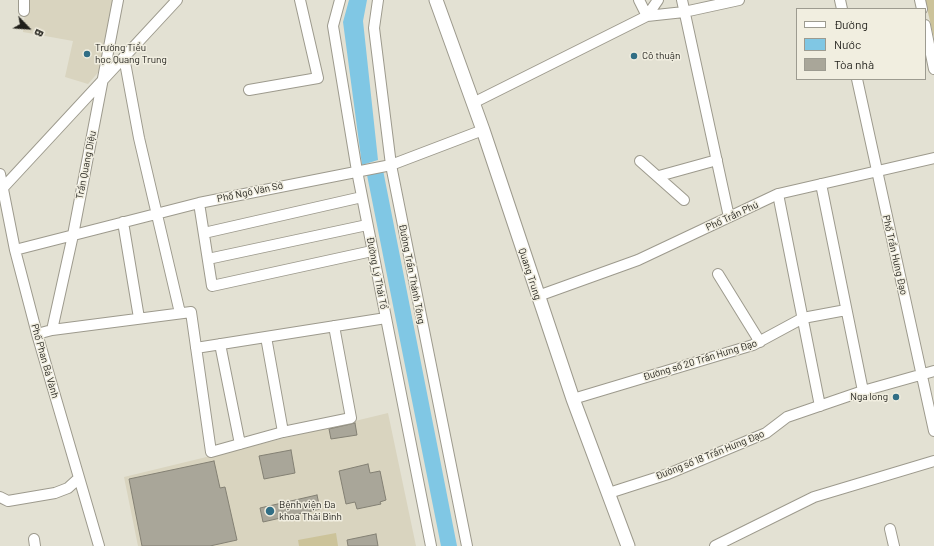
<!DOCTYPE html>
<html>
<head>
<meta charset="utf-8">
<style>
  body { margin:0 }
  #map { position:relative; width:934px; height:546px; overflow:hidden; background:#e3e1d3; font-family:Barlow,sans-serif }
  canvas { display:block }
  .legend { position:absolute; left:796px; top:8px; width:130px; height:72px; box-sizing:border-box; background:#f1eee0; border:1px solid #9d9b90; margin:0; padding:5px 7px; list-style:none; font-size:12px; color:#1f1e19 }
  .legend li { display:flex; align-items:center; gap:8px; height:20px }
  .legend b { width:20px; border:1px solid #9d9b90 }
  .north { position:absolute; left:8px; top:8px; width:40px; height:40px; -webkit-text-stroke:3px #f1eee0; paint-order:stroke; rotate:115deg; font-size:11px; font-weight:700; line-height:16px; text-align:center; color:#1f1e19 }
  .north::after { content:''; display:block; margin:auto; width:14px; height:18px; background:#1f1e19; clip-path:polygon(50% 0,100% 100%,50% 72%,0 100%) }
</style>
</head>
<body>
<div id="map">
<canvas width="934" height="546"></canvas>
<ul class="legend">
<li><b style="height:5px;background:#fff"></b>Đường</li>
<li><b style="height:11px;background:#80c7e4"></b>Nước</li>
<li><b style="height:11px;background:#a9a699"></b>Tòa nhà</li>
</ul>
<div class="north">B</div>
</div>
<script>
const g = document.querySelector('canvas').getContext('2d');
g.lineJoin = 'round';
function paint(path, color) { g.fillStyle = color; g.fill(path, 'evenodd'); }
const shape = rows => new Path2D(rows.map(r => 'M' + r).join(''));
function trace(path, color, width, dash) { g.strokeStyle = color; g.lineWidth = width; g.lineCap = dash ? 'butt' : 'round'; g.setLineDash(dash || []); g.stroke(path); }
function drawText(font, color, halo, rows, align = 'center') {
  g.font = font + ' Barlow,sans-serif'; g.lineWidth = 3; g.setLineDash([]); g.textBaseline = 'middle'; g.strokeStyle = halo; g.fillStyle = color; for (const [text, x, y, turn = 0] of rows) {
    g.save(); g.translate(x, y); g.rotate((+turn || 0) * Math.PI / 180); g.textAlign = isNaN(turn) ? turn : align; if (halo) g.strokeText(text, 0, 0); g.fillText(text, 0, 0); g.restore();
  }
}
const built = shape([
  [26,0,116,0,102,68,88,84,65,77,73,41,23,32],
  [388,413,416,546,138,546,124,477]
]);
const green = shape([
  [925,0,934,0,934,38],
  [336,533,338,546,299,546,298,540]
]);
const water = shape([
  [349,0,367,0,363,21,378,160,362,165,343,22],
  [383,170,438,449,457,546,441,546,367,175]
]);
const building = shape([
  [355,423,357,435,331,439,329,429,355,423],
  [291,450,295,473,264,479,259,456,291,450],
  [214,461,220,488,225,487,237,540,210,546,142,546,129,479,214,461],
  [368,464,370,473,380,471,386,500,380,502,381,504,357,509,355,502,346,504,339,471,368,464],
  [317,495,320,509,263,522,260,508,317,495],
  [376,534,378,546,348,546,347,540,376,534]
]);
const minor = shape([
  [340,0,333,26,357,171,431,546],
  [378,0,374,28,391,165,467,546],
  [639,0,647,16,658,0],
  [682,0,729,217],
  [840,0,842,9],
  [920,0,922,9],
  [24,11,24,0],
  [925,25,934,69],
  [124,57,139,138,180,313],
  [857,79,934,431],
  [249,90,318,78,300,0],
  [473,103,647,16,684,12,739,0],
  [640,161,684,200],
  [0,174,15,250,37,334,99,546],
  [659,176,717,160],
  [821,184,863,391],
  [0,191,177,0],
  [778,194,820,406],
  [199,203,212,286,372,251],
  [123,222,139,318],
  [204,233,362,197],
  [15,250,199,203,391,165,483,130],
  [208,259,367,225],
  [718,274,760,342],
  [538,296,638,260,778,194,934,158],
  [52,330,73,235,118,0],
  [37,334,52,330,191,312,211,452,283,432,351,418,334,326],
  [266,337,283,432],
  [220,344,240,444],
  [196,348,386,318],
  [573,399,753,345,803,318,846,310],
  [609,493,668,474,766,433,787,417,863,391,934,371],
  [0,497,8,501,55,493,68,488,79,478],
  [890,529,894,546],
  [34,539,35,546],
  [715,546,814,497,934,461]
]);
const major = shape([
  [436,0,483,130,573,399,628,546]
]);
const markers = [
  [87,54,4,"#316e85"],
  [634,56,4,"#316e85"],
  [896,397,4,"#316e85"],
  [270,511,5,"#316e85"]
];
const poiNames = [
  ["Trường Tiểu",95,48],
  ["học Quang Trung",95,60],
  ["Cô thuận",642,56],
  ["Nga long",888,397,"right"],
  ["Bệnh viện Đa",279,505],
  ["khoa Thái Bình",279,517]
];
const streetNames = [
  ["Trần Quang Diệu",86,165,-79],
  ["Phố Ngô Văn Sở",250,192,-12],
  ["Phố Trần Phú",732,216,-25],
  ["Phố Trần Hưng Đạo",895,255,77],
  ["Đường Lý Thái Tổ",377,273,79],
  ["Đường Trần Thánh Tông",412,274,79],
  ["Quang Trung",530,274,72],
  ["Đường số 20 Trần Hưng Đạo",700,360,-17],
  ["Phố Phan Bá Vành",45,361,74],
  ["Đường số 18 Trần Hưng Đạo",710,455,-22]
];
paint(built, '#d9d4bf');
paint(green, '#ccc39a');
paint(water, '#80c7e4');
paint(building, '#a9a699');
trace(building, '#848174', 1);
trace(minor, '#9d9a8d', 12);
trace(major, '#9d9a8d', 15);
trace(minor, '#fff', 10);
trace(major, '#fff', 13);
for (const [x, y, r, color] of markers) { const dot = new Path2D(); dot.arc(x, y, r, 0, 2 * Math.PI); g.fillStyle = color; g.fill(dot); trace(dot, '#f1eee0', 1.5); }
drawText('10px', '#1f1e19', '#f1eee0', poiNames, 'left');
drawText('10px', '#1f1e19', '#f1eee0', streetNames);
</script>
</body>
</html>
